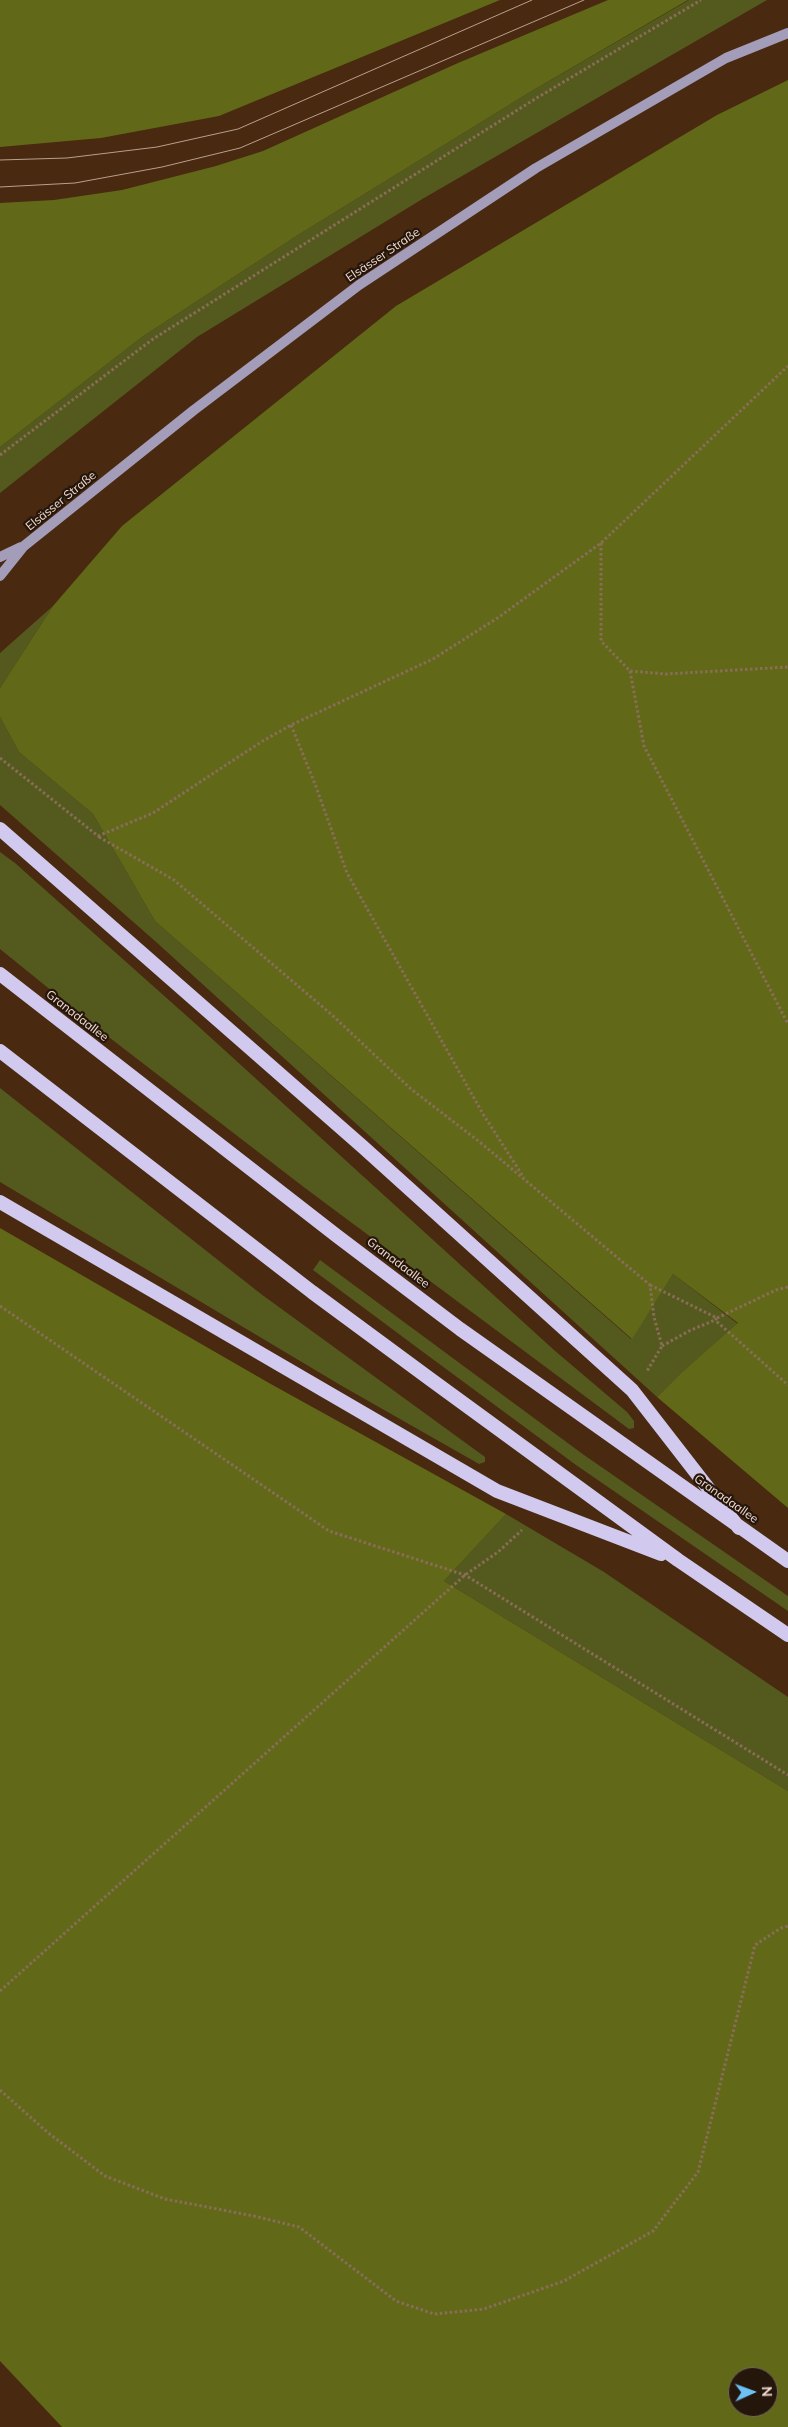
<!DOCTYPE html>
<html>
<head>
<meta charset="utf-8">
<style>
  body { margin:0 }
  #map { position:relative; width:788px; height:2427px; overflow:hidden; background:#492910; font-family:Mulish,sans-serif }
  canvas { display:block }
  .north { position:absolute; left:728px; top:2367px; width:50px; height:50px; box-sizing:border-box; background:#25160c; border:1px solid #77665a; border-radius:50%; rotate:88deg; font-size:14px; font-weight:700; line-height:20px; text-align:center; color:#f3ddcf }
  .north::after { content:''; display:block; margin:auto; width:18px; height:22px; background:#6cc2f3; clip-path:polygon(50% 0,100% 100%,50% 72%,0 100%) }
</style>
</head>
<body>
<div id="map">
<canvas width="788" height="2427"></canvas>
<div class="north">N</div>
</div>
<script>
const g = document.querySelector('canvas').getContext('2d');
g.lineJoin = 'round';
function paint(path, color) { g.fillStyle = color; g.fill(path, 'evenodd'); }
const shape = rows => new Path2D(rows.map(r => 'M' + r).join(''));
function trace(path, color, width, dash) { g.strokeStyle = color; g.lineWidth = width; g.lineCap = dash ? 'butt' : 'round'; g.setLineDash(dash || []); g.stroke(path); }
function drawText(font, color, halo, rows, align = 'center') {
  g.font = font + ' Mulish,sans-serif'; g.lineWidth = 4.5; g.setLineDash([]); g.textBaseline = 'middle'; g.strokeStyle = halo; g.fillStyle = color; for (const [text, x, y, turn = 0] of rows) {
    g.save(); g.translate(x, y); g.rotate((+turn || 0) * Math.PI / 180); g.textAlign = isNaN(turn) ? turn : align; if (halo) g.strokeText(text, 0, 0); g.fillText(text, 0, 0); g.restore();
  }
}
const green = shape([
  [689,0,767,0,424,198,197,337,0,493,0,447,142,337,298,235,530,92],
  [53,606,0,688,0,653],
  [0,717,19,752,93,814,155,921,631,1339,673,1274,738,1324,680,1374,657,1397,155,941,0,805],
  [0,852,15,863,198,1026,554,1350,627,1412,634,1421,634,1428,629,1429,305,1188,110,1038,0,949],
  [0,1088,261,1294,485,1457,485,1462,479,1464,342,1386,0,1182],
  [320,1260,584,1455,788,1596,788,1611,576,1465,419,1349,313,1270],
  [506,1514,604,1572,788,1697,788,1791,444,1581]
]);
const forest = shape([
  [0,0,500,0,219,116,101,138,0,147],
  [608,0,688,0,530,92,298,235,142,337,0,447,0,203,54,200,122,190,216,166,263,151,458,63],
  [788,80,788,1508,657,1397,680,1374,738,1323,673,1274,632,1339,155,921,93,814,19,752,0,717,0,688,53,606,122,526,396,306,717,115],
  [0,1228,269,1383,506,1514,444,1581,788,1791,788,2427,62,2427,0,2361],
  [738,2377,768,2377,768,2407,738,2407]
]);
const path = shape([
  [0,455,153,339,535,99,701,0],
  [601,543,601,641,630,671,666,674,788,667],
  [630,671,644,746,788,1024],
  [291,725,315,784,347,873,483,1114,524,1178],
  [0,758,98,836,153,813,261,742,291,725,433,659,499,617,601,543,788,366],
  [99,837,174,880,332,1015,411,1089,481,1143,650,1285,654,1317,662,1346,647,1371],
  [650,1285,717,1318,715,1320,788,1385],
  [0,1306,329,1531,465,1575,788,1775],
  [717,1318,776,1290,788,1287],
  [662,1346,689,1331,715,1320],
  [0,1991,465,1575,498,1552,522,1530],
  [0,2090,47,2132,105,2176,165,2199,254,2216,299,2227,396,2301,434,2314,484,2309,564,2281,653,2231,698,2172,755,1945,781,1928,788,1926]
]);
const secondary = shape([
  [0,557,21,547],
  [0,576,24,546,194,410,359,285,536,168,726,58,788,33]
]);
const trunk = shape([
  [0,829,363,1147,632,1390,739,1528],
  [0,974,337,1236,460,1329,788,1561],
  [0,1051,312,1292,430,1379,678,1560,788,1635],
  [0,1202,497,1491,661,1554]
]);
const tram = shape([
  [0,160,67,158,157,147,238,129,532,0],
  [0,187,75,183,162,167,240,148,584,0]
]);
const streetNames = [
  ["Elsässer Straße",383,255,-34],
  ["Elsässer Straße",61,501,-39],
  ["Granadaallee",77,1016,38],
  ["Granadaallee",398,1263,37],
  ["Granadaallee",726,1499,35]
];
paint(green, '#545a1d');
paint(forest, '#616918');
trace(path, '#896d58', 3, [2.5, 2.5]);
trace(secondary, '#a39dba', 10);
trace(trunk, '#d1caee', 14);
trace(tram, '#b9a08e', 1);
drawText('12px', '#f3ddcf', '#25160c', streetNames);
</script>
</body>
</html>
